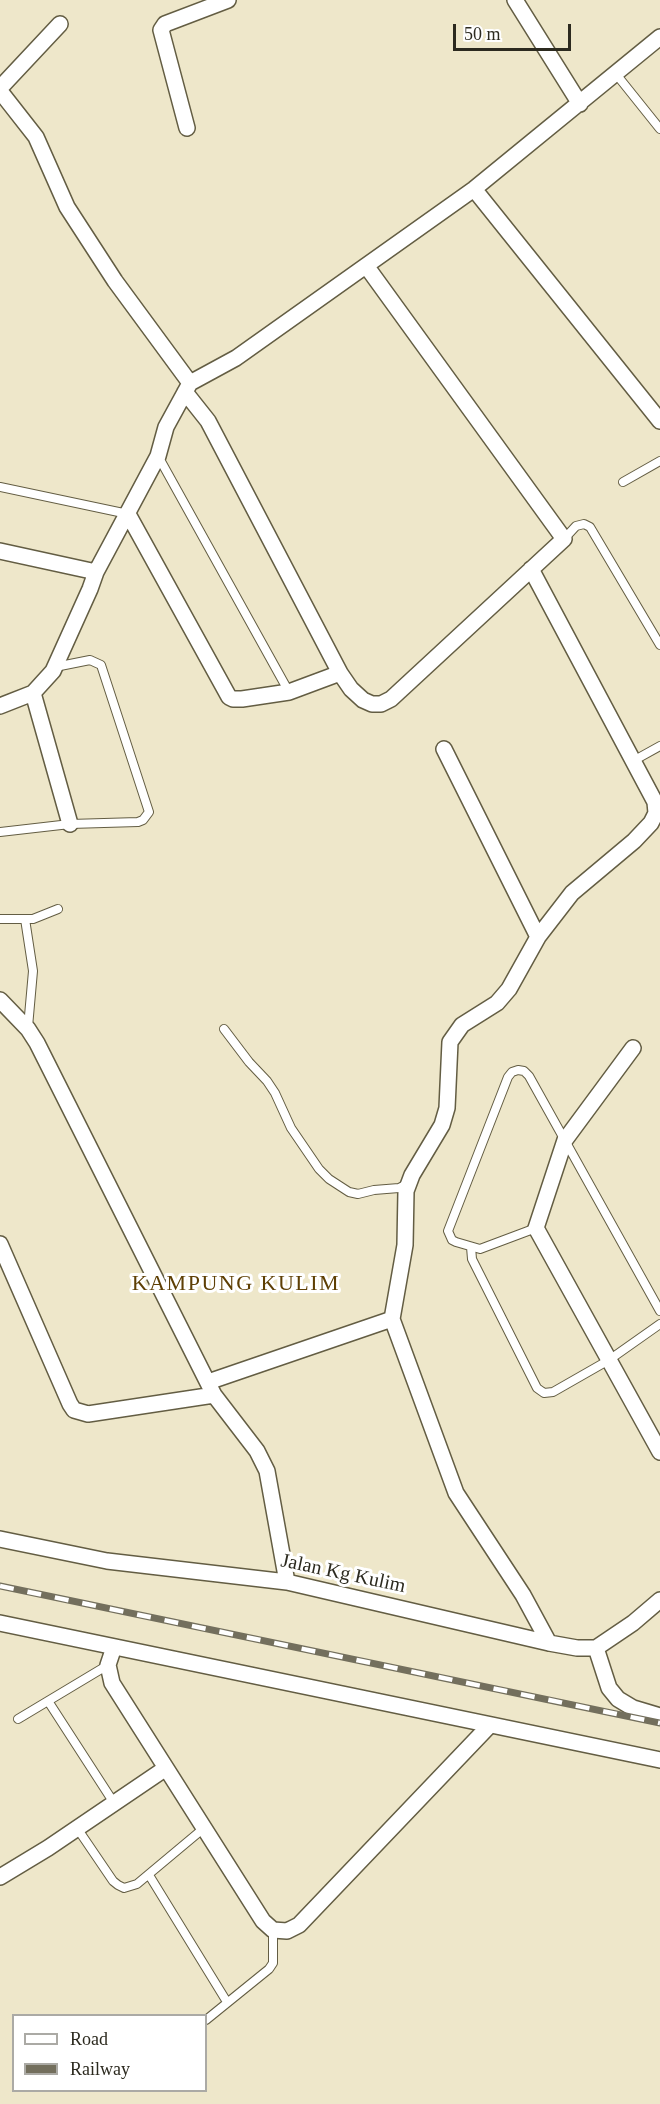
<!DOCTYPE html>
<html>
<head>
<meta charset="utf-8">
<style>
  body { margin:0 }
  #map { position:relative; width:660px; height:2104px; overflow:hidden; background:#eee7ca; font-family:"Times New Roman",serif }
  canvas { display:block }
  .legend { position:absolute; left:12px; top:2014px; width:195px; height:78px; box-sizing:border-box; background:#fff; border:2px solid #abaaa5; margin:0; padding:8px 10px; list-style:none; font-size:18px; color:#2c2a1f }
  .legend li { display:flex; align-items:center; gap:12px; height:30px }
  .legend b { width:30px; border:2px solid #abaaa5 }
  .scale { position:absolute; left:453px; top:24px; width:118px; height:27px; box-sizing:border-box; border:3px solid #2c2a1f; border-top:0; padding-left:8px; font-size:18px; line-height:21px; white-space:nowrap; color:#2c2a1f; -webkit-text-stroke:4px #fff; paint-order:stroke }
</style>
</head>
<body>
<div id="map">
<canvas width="660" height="2104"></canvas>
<ul class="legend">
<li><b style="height:8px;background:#fff"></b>Road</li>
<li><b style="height:8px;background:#736f5d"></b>Railway</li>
</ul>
<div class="scale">50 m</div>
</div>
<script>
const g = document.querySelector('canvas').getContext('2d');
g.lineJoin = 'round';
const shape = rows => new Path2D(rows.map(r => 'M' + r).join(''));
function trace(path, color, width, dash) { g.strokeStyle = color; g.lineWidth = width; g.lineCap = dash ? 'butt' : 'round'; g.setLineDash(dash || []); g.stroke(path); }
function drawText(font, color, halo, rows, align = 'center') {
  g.font = font + ' "Times New Roman",serif'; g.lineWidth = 6; g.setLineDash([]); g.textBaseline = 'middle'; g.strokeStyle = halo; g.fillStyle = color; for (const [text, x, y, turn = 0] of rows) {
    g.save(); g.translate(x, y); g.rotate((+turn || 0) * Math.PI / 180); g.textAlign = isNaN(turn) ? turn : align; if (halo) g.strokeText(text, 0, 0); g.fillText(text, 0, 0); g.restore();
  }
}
const service = shape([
  [616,74,660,129],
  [158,456,289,692],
  [623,482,660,461],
  [0,487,128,514],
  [564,539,576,526,584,524,590,527,660,645],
  [633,761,660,746],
  [0,832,70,824,138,822,143,820,149,812,101,665,90,660,55,667],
  [0,919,33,919,58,909],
  [25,919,33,971,28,1027],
  [224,1029,249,1062,267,1081,275,1093,291,1128,319,1169,329,1179,349,1192,358,1194,374,1190,399,1188,407,1184],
  [536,1228,480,1249,456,1242,452,1240,448,1231,508,1077,512,1072,518,1070,524,1071,529,1076,660,1311],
  [471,1247,472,1259,537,1388,544,1393,553,1392,609,1360,660,1324],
  [48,1701,114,1803],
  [18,1719,108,1665],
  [77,1828,113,1881,118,1885,124,1888,137,1884,204,1828],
  [149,1875,227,2002],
  [206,2020,269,1969,273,1963,273,1930]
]);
const minor = shape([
  [515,0,580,104],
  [0,88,60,24],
  [0,91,36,137,67,207,115,281,190,383],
  [187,128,161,30,165,24,228,0],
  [474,189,660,421],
  [128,514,229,697,233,699,242,699,289,692,340,673,208,421,185,392],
  [0,551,96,572],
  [531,569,655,802,656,813,651,823,634,841,572,893,538,937,509,989,497,1003,462,1025,450,1042,447,1108,442,1125,412,1175,406,1191,405,1245,392,1319,456,1493,523,1595,549,1643],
  [340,673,351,689,363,700,372,704,381,704,391,699,564,539,367,267],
  [33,693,70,824],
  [0,706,33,693,53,671,90,589,96,572,158,456,166,427,190,383,236,358,474,189,660,37],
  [444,749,538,937],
  [0,1000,28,1029,37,1043,214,1395,257,1451,267,1471,287,1582],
  [633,1048,565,1140,536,1228,660,1452],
  [0,1244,70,1404,74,1410,88,1414,214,1395],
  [208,1382,392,1319],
  [0,1539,107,1561,287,1582,549,1643,577,1648,596,1648,633,1623,660,1600],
  [0,1623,660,1760],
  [596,1648,609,1688,618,1699,633,1708,660,1716],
  [166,1768,263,1921,273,1930,287,1931,299,1925,489,1726],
  [0,1877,48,1848,166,1768,112,1683,108,1665,114,1647]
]);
const rail = shape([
  [0,1586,660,1723]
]);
const streetNames = [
  ["Jalan Kg Kulim",343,1574,12]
];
const quarterNames = [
  ["KAMPUNG KULIM",236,1284]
];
trace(service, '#635d43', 10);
trace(minor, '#635d43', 18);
trace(service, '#fff', 8);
trace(minor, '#fff', 15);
trace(rail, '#736f5d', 7);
trace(rail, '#fff', 4.5, [14]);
drawText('20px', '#2c2a1f', '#fff', streetNames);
g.letterSpacing = '1.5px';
drawText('22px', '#5e3f04', '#fff', quarterNames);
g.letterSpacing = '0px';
</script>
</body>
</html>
